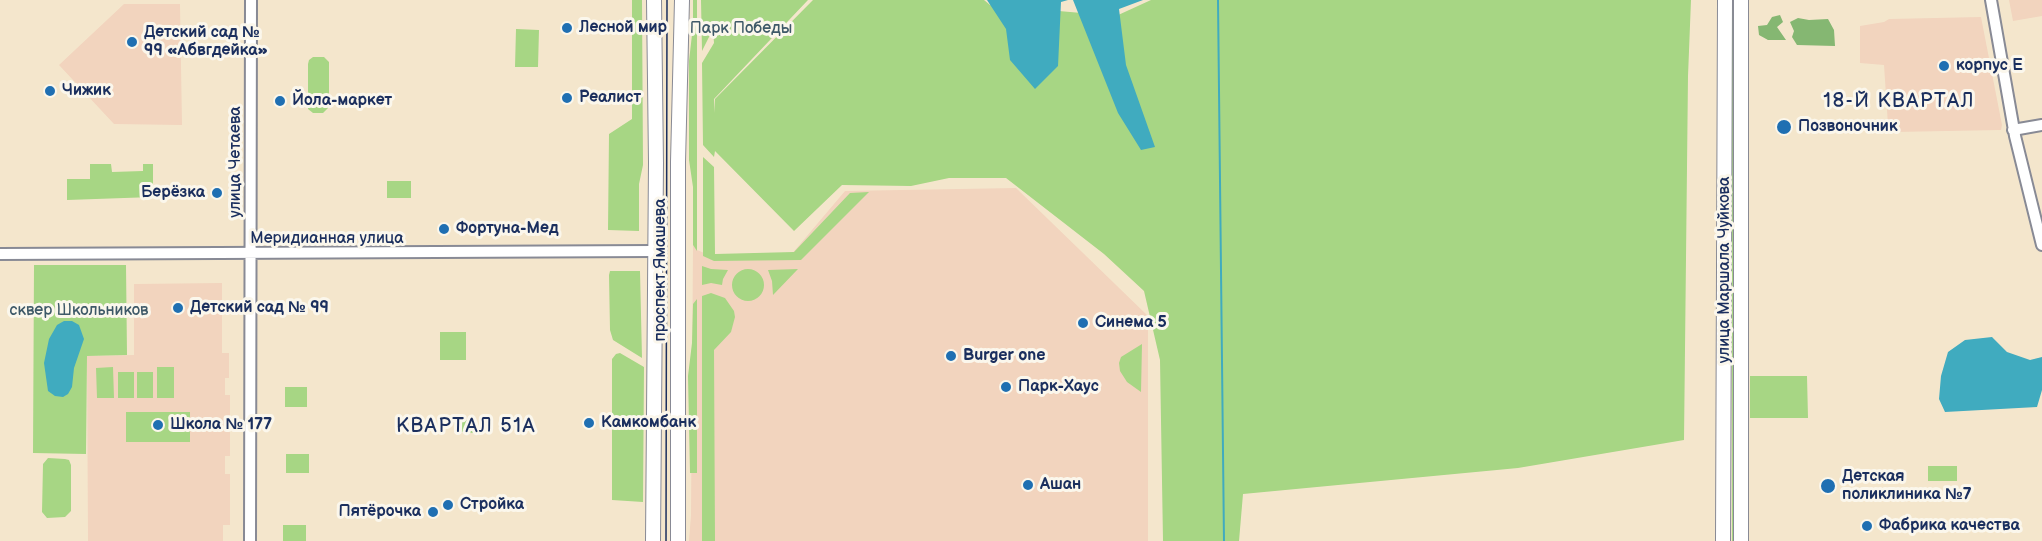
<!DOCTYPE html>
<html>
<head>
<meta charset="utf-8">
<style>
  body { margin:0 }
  canvas { display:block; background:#f4e6cc }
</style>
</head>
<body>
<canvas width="2042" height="541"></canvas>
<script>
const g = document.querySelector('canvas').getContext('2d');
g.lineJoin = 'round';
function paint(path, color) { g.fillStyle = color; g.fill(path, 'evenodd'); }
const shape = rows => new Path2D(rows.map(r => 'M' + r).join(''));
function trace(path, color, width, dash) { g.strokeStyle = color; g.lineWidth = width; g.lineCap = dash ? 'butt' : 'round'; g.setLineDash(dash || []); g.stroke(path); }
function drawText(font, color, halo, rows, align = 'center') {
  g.font = font + ' "Balsamiq Sans",sans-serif'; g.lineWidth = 6; g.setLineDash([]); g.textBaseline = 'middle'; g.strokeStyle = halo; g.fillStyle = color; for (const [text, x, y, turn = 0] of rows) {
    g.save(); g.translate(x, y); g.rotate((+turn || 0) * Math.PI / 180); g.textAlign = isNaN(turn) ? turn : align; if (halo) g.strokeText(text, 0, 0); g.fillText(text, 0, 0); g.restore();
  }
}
const built = shape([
  [2009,0,2042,0,2042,16,2013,21],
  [124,4,180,4,182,125,114,124,59,65],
  [1981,17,2002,125,2001,130,1894,132,1888,125,1884,65,1860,63,1860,26,1884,22,1889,19],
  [1016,188,1148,316,1148,541,689,541,691,515,693,245,697,250,714,257,790,256,845,191],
  [222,283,222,353,229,353,229,378,225,378,225,395,230,395,230,456,225,456,225,474,230,474,230,525,223,525,223,541,88,541,87,356,134,355,134,284]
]);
const green = shape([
  [632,0,642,0,643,165,639,184,639,231,608,230,609,134,632,119],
  [693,0,697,0,697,251,693,245,693,187,689,160,689,61,693,26],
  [701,0,808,0,714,99,714,113,715,99,813,0,984,0,990,5,1116,16,1151,0,1691,0,1688,76,1684,440,1518,468,1243,494,1239,541,1163,541,1160,360,1144,291,1104,254,1006,178,949,178,911,186,842,185,794,231,715,151,714,157,703,145,702,63,714,43,713,29,702,51],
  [1732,0,1736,0,1736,541,1732,541],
  [516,29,539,30,538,67,515,67],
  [313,57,324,57,329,62,329,107,323,113,313,113,308,109,308,64,309,60],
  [703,157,714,167,715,254,794,252,850,193,869,192,801,260,714,261,703,256],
  [90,164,111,164,112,172,143,171,143,164,153,164,153,197,67,200,67,179,90,179],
  [387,181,411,181,411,198,387,198],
  [34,265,126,265,127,355,87,356,86,454,33,453],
  [702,266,711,269,728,270,723,279,722,285,711,283,702,285],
  '732 285a16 16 0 1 1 32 0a16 16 0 1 1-32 0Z',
  [798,269,773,295,772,281,768,270],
  [610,271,640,271,642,358,613,340,610,330,609,275],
  [711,293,725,298,734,311,735,317,731,332,714,350,715,541,702,541,702,296],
  [697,299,697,473,690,473,688,376,692,343,693,304],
  [440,332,466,332,466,360,440,360],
  [1142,344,1141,392,1127,382,1120,371,1119,363,1121,357],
  [620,353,644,367,643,502,612,500,612,359,616,354],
  [113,367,114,398,97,398,96,368],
  [157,367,174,367,174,398,157,398],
  [118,372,134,372,134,398,118,398],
  [137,372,153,372,153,398,137,398],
  [1750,376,1807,376,1808,418,1750,418],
  [285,387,307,387,307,407,285,407],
  [126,412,190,412,190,442,126,442],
  [461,420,475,420,475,431,473,433,454,431,454,423],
  [286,454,309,454,309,473,286,473],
  [48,458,65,459,69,460,71,465,71,511,65,517,47,518,42,512,43,464],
  [1928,466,1957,466,1957,481,1928,481],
  [283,525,306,525,306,541,283,541]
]);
const forest = shape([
  [1780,15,1783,22,1777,27,1786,40,1768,40,1759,35,1758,26,1767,25,1772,17],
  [1798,18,1809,20,1828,19,1834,30,1835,46,1797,45,1792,37,1794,31,1790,22]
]);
const water = shape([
  [987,0,1068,0,1061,2,1058,66,1035,89,1010,60,1006,29],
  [1073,0,1143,0,1119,9,1126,65,1155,147,1141,150,1118,113],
  [64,321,72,321,79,325,84,339,74,368,72,387,68,394,63,397,55,396,48,391,44,363,49,339,57,325],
  [1992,337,2007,352,2030,360,2042,357,2042,390,2037,407,1945,412,1939,399,1941,376,1948,352,1965,340]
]);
const stream = shape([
  [1218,0,1224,541]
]);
const minor = shape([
  [1991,0,2015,136,2042,245],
  [2013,130,2042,125],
  [0,254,655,251],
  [250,541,251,0]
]);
const major = shape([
  [653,541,656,163,654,0],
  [678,541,678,162,682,0],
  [1723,541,1725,0],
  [1741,541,1741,0]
]);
const tram = shape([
  [666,541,667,0]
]);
const markers = [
  [567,28,6,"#1f6fb2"],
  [132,42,6,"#1f6fb2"],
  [1944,66,6,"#1f6fb2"],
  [50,91,6,"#1f6fb2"],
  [567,98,6,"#1f6fb2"],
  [280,101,6,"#1f6fb2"],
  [1784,127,8,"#1f6fb2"],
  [217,193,6,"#1f6fb2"],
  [444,229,6,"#1f6fb2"],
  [178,308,6,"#1f6fb2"],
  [1083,323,6,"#1f6fb2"],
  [951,356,6,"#1f6fb2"],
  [1006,387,6,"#1f6fb2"],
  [589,423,6,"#1f6fb2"],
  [158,425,6,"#1f6fb2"],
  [1028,485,6,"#1f6fb2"],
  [1828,486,8,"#1f6fb2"],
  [448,505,6,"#1f6fb2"],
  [433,512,6,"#1f6fb2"],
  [1867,526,6,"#1f6fb2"]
];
const poiNames = [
  ["Лесной мир",579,28],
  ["Детский сад №",144,33],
  ["99 «Абвгдейка»",144,51],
  ["корпус Е",1956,66],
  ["Чижик",62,91],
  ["Реалист",579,98],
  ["Йола-маркет",292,101],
  ["Позвоночник",1798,127],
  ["Берёзка",205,193,"right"],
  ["Фортуна-Мед",456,229],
  ["Детский сад № 99",190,308],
  ["Синема 5",1095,323],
  ["Burger one",963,356],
  ["Парк-Хаус",1018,387],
  ["Камкомбанк",601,423],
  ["Школа № 177",170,425],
  ["Детская",1842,477],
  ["поликлиника №7",1842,495],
  ["Ашан",1040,485],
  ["Стройка",460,505],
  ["Пятёрочка",421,512,"right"],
  ["Фабрика качества",1879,526]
];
const parkNames = [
  ["Парк Победы",741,29],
  ["сквер Школьников",79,311]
];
const streetNames = [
  ["улица Четаева",236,162,-90],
  ["Меридианная улица",327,239],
  ["проспект Ямашева",661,270,-90],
  ["улица Маршала Чуйкова",1725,270,-90]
];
const quarterNames = [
  ["18-Й КВАРТАЛ",1899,102],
  ["КВАРТАЛ 51А",466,427]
];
paint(built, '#f2d4be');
paint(green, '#a7d684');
paint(forest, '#85b772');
paint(water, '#40abbf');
trace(stream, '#40abbf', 2);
trace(minor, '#888a95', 14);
trace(major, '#888a95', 16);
trace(minor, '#fff', 10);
trace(major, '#fff', 14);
trace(tram, '#1b2f5e', 1.5);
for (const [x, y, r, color] of markers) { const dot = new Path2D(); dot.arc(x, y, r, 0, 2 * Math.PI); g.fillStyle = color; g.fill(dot); trace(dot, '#fbf7ec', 2); }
drawText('bold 16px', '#1b2f5e', '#fbf7ec', poiNames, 'left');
drawText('16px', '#3e5968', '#fbf7ec', parkNames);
drawText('16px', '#1b2f5e', '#fbf7ec', streetNames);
g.letterSpacing = '1.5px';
drawText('20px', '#1b2f5e', '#fbf7ec', quarterNames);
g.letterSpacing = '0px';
</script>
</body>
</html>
